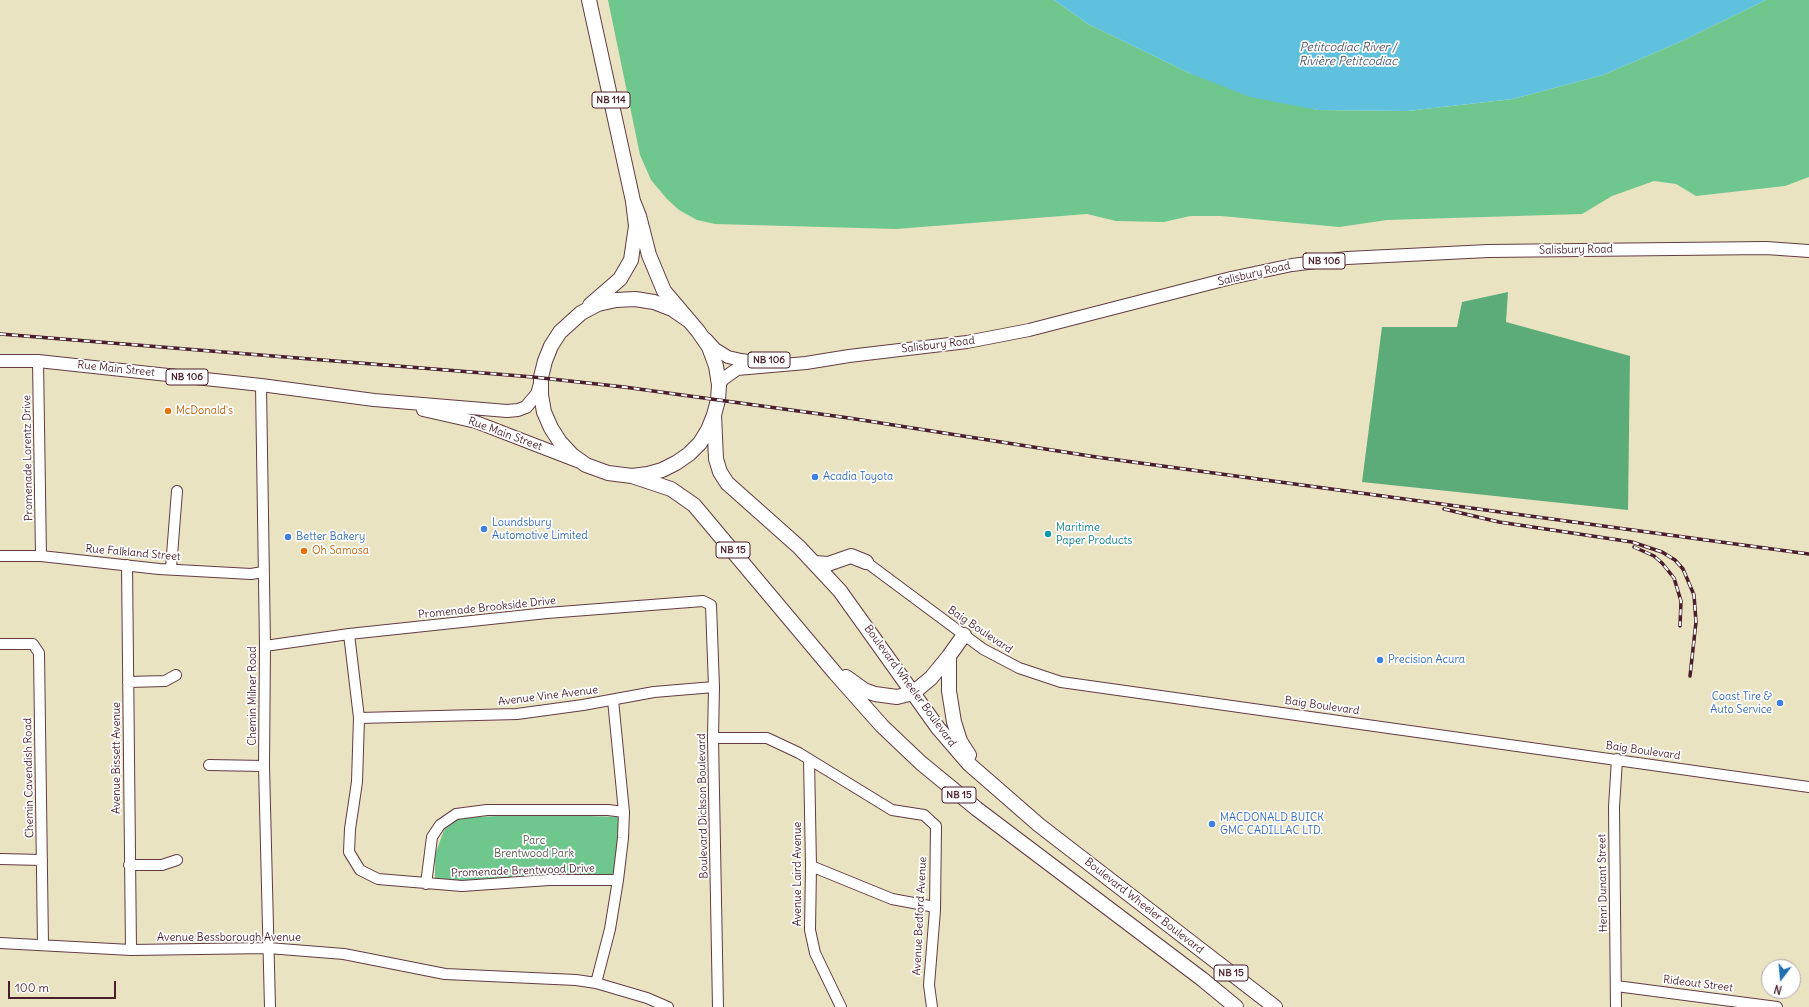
<!DOCTYPE html>
<html>
<head>
<meta charset="utf-8">
<style>
  body { margin:0 }
  #map { position:relative; width:1809px; height:1007px; overflow:hidden; background:#e9e3c2; font-family:Delius,sans-serif }
  canvas { display:block }
  .north { position:absolute; left:1761px; top:959px; width:40px; height:40px; box-sizing:border-box; background:#fff; border:1px solid #b7a5aa; border-radius:50%; rotate:196deg; font-size:11px; font-weight:700; line-height:16px; text-align:center; color:#4a1f2b }
  .north::after { content:''; display:block; margin:auto; width:14px; height:18px; background:#1f6fb2; clip-path:polygon(50% 0,100% 100%,50% 72%,0 100%) }
  .scale { position:absolute; left:8px; top:981px; width:108px; height:18px; box-sizing:border-box; border:2px solid #4a1f2b; border-top:0; padding-left:5px; font-size:12px; line-height:14px; white-space:nowrap; color:#4a1f2b; -webkit-text-stroke:3px #fff; paint-order:stroke }
</style>
</head>
<body>
<div id="map">
<canvas width="1809" height="1007"></canvas>
<div class="north">N</div>
<div class="scale">100 m</div>
</div>
<script>
const g = document.querySelector('canvas').getContext('2d');
g.lineJoin = 'round';
function paint(path, color) { g.fillStyle = color; g.fill(path, 'evenodd'); }
const shape = rows => new Path2D(rows.map(r => 'M' + r).join(''));
function trace(path, color, width, dash) { g.strokeStyle = color; g.lineWidth = width; g.lineCap = dash ? 'butt' : 'round'; g.setLineDash(dash || []); g.stroke(path); }
function drawText(font, color, halo, rows, align = 'center') {
  g.font = font + ' Delius,sans-serif'; g.lineWidth = 3.5; g.setLineDash([]); g.textBaseline = 'middle'; g.strokeStyle = halo; g.fillStyle = color; for (const [text, x, y, turn = 0] of rows) {
    g.save(); g.translate(x, y); g.rotate((+turn || 0) * Math.PI / 180); g.textAlign = isNaN(turn) ? turn : align; if (halo) g.strokeText(text, 0, 0); g.fillText(text, 0, 0); g.restore();
  }
}
const green = shape([
  [608,0,1054,0,1088,24,1189,73,1318,110,1407,111,1513,99,1603,75,1680,42,1766,0,1809,0,1809,177,1785,186,1696,196,1676,184,1654,181,1612,196,1582,214,1387,220,1339,227,1221,216,1190,216,1164,222,1116,221,1087,214,896,229,715,224,697,220,679,210,667,199,651,180,640,155],
  [533,814,619,817,614,879,435,884,435,855,444,830,459,818]
]);
const forest = shape([
  [1508,292,1506,322,1630,356,1628,510,1362,482,1382,327,1457,327,1462,302]
]);
const water = shape([
  [1054,0,1766,0,1680,42,1603,75,1513,99,1407,111,1318,110,1250,97,1189,73,1088,24]
]);
const minor = shape([
  [38,361,41,556],
  [261,385,265,646,264,766,270,1007],
  [0,556,41,556,159,569,251,574,263,572],
  [866,562,983,649,1019,668,1061,682,1809,787],
  [127,565,131,950],
  [171,568,177,491],
  [349,634,359,718,357,782,350,829,349,852,360,870,378,879,462,886,549,880,618,880],
  [0,644,33,644,39,653,43,945],
  [265,646,349,634,547,613,703,601,711,605,714,687,713,738,718,1007],
  [128,682,165,681,176,675],
  [359,718,517,714,583,705,654,692,714,687],
  [713,738,767,738,799,753,892,810,924,815,936,826,935,910,929,985,932,1007],
  [809,759,811,866,810,930,815,953,841,1007],
  [209,765,264,766],
  [0,859,42,860],
  [129,865,162,865,177,860],
  [811,866,892,899,935,907],
  [426,884,432,837,440,825,456,814,487,810,608,810,624,812],
  [0,943,131,950,268,948,344,954,445,974,576,980,596,983,647,998,668,1007],
  [596,983,610,929,618,880,623,838,624,812,613,700],
  [1616,986,1777,1007],
  [1616,1007,1614,807,1617,759]
]);
const major = shape([
  [706,339,715,349,728,357,741,360,755,362],
  [0,361,38,361,261,385,374,400,507,411,518,410,526,407,537,394,540,384],
  [719,385,723,379,737,369,806,363,849,356,967,342,1029,330,1231,278,1292,265,1347,258,1488,251,1766,248,1809,251],
  [423,410,476,422,577,461]
]);
const highway = shape([
  [589,0,633,201,636,226,631,260,620,279,590,305],
  [633,201,639,216,649,255,664,291,698,331,709,347,716,366,719,385,718,400,714,415,708,430,700,443,689,454,676,463,662,470,648,474,632,476,608,473,586,465,572,455,560,442,551,428,544,412,541,395,541,377,545,361,551,346,560,332,581,313,598,304,616,300,635,299,654,302,672,309,688,320],
  [714,415,716,459,720,472,727,483,799,547,840,591,938,728,969,764,1039,825,1275,1007],
  [632,476,671,489,694,505,835,673,882,726,921,763,977,809,1202,979,1236,1007],
  [815,563,828,564,851,556,866,562],
  [949,656,949,691,954,722,960,741,969,755],
  [846,677,864,690,875,694,897,697,913,693,931,678,949,656,964,635]
]);
const rail = shape([
  [0,334,533,377,624,387,849,418,1096,457,1809,554],
  [1444,509,1499,522,1632,542,1662,552,1675,560,1683,569,1694,595,1696,622,1690,676],
  [1634,547,1654,556,1662,563,1674,578,1681,601,1680,626]
]);
const markers = [
  [168,411,4,"#e8710a"],
  [815,477,4,"#3f7fe0"],
  [484,529,4,"#3f7fe0"],
  [1048,534,4,"#0f9aa8"],
  [288,537,4,"#3f7fe0"],
  [304,551,4,"#e8710a"],
  [1380,660,4,"#3f7fe0"],
  [1780,703,4,"#3f7fe0"],
  [1212,824,4,"#3f7fe0"]
];
const shields = [
  [611,100,38],
  [1324,261,42],
  [769,360,42],
  [187,377,42],
  [733,550,34],
  [959,795,34],
  [1231,973,34]
];
const shieldNames = [
  ["NB 114",611,100],
  ["NB 106",1324,261],
  ["NB 106",769,360],
  ["NB 106",187,377],
  ["NB 15",733,550],
  ["NB 15",959,795],
  ["NB 15",1231,973]
];
const streetNames = [
  ["Salisbury Road",1576,250,-1],
  ["Salisbury Road",1254,274,-13],
  ["Salisbury Road",938,345,-7],
  ["Rue Main Street",116,369,6],
  ["Rue Main Street",505,434,20],
  ["Promenade Lorentz Drive",28,458,-91],
  ["Rue Falkland Street",133,553,5],
  ["Promenade Brookside Drive",487,608,-6],
  ["Baig Boulevard",980,630,34],
  ["Boulevard Wheeler Boulevard",910,686,54],
  ["Chemin Milner Road",253,696,-90],
  ["Avenue Vine Avenue",548,696,-7],
  ["Baig Boulevard",1322,706,8],
  ["Baig Boulevard",1643,751,8],
  ["Avenue Bissett Avenue",117,758,-90],
  ["Chemin Cavendish Road",29,778,-91],
  ["Boulevard Dickson Boulevard",703,806,-91],
  ["Promenade Brentwood Drive",523,871,-2],
  ["Avenue Laird Avenue",798,874,-90],
  ["Henri Dunant Street",1603,883,-91],
  ["Boulevard Wheeler Boulevard",1144,906,38],
  ["Avenue Bedford Avenue",920,916,-87],
  ["Avenue Bessborough Avenue",229,938],
  ["Rideout Street",1698,984,7]
];
const foodNames = [
  ["McDonald's",176,411],
  ["Oh Samosa",312,551]
];
const shopNames = [
  ["Acadia Toyota",823,477],
  ["Loundsbury",492,523],
  ["Automotive Limited",492,536],
  ["Better Bakery",296,537],
  ["Precision Acura",1388,660],
  ["Coast Tire &",1772,697,"right"],
  ["Auto Service",1772,710,"right"],
  ["MACDONALD BUICK",1220,818],
  ["GMC CADILLAC LTD.",1220,831]
];
const cultureNames = [
  ["Maritime",1056,528],
  ["Paper Products",1056,541]
];
const parkNames = [
  ["Parc",534,841],
  ["Brentwood Park",534,854]
];
const waterNames = [
  ["Petitcodiac River /",1348,48],
  ["Rivière Petitcodiac",1348,62]
];
paint(green, '#6fc78e');
paint(forest, '#5bac79');
paint(water, '#60c1de');
trace(minor, '#623c42', 12);
trace(major, '#623c42', 14);
trace(highway, '#623c42', 16);
trace(minor, '#fff', 10);
trace(major, '#fff', 12);
trace(highway, '#fff', 14);
trace(rail, '#4a1f2b', 3.5);
trace(rail, '#fff', 2, [6]);
for (const [x, y, r, color] of markers) { const dot = new Path2D(); dot.arc(x, y, r, 0, 2 * Math.PI); g.fillStyle = color; g.fill(dot); trace(dot, '#fff', 1.5); }
for (const [x, y, w] of shields) { const box = new Path2D(); box.roundRect(x - w / 2, y - 8, w, 16, 3); g.fillStyle = '#fff'; g.fill(box); trace(box, '#4a1f2b', 1); }
drawText('bold 10px', '#4a1f2b', null, shieldNames);
drawText('11px', '#4a1f2b', '#fff', streetNames);
drawText('11px', '#c56008', '#fff', foodNames, 'left');
drawText('11px', '#366cbe', '#fff', shopNames, 'left');
drawText('11px', '#0d838f', '#fff', cultureNames, 'left');
drawText('11px', '#575a4e', '#fff', parkNames);
drawText('italic 12px', '#52586a', '#fff', waterNames);
</script>
</body>
</html>
